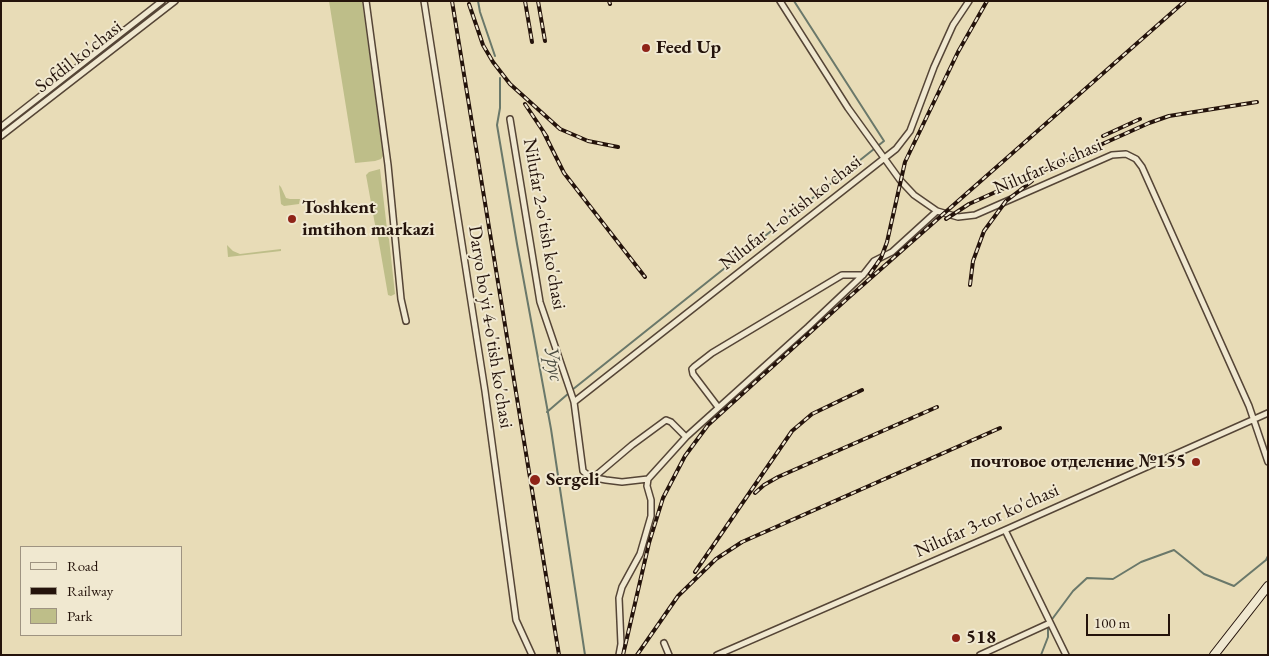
<!DOCTYPE html>
<html>
<head>
<meta charset="utf-8">
<style>
  body { margin:0 }
  #map { position:relative; width:1269px; height:656px; overflow:hidden; background:#e8dcb7; font-family:"EB Garamond",serif }
  canvas { display:block }
  .frame { position:absolute; inset:0; border:2px solid #24130b; pointer-events:none }
  .legend { position:absolute; left:20px; top:546px; width:162px; height:90px; box-sizing:border-box; background:#f0e8d0; border:1px solid #9e9381; margin:0; padding:6px 9px; list-style:none; font-size:15px; color:#24130b }
  .legend li { display:flex; align-items:center; gap:10px; height:25px }
  .legend b { width:25px; border:1px solid #9e9381 }
  .scale { position:absolute; left:1086px; top:614px; width:84px; height:22px; box-sizing:border-box; border:2px solid #24130b; border-top:0; padding-left:6px; font-size:15px; line-height:18px; white-space:nowrap; color:#24130b; -webkit-text-stroke:4px #f0e8d0; paint-order:stroke }
</style>
</head>
<body>
<div id="map">
<canvas width="1269" height="656"></canvas>
<div class="frame"></div>
<ul class="legend">
<li><b style="height:6px;background:#f0e8d0"></b>Road</li>
<li><b style="height:6px;background:#24130b"></b>Railway</li>
<li><b style="height:14px;background:#bebe89"></b>Park</li>
</ul>
<div class="scale">100 m</div>
</div>
<script>
const g = document.querySelector('canvas').getContext('2d');
g.lineJoin = 'round';
function paint(path, color) { g.fillStyle = color; g.fill(path, 'evenodd'); }
const shape = rows => new Path2D(rows.map(r => 'M' + r).join(''));
function trace(path, color, width, dash) { g.strokeStyle = color; g.lineWidth = width; g.lineCap = dash ? 'butt' : 'round'; g.setLineDash(dash || []); g.stroke(path); }
function drawText(font, color, halo, rows, align = 'center') {
  g.font = font + ' "EB Garamond",serif'; g.lineWidth = 4; g.setLineDash([]); g.textBaseline = 'middle'; g.strokeStyle = halo; g.fillStyle = color; for (const [text, x, y, turn = 0] of rows) {
    g.save(); g.translate(x, y); g.rotate((+turn || 0) * Math.PI / 180); g.textAlign = isNaN(turn) ? turn : align; if (halo) g.strokeText(text, 0, 0); g.fillText(text, 0, 0); g.restore();
  }
}
const green = shape([
  [329,1,362,1,383,156,381,159,375,161,355,163],
  [380,169,387,229,376,230,366,175,369,172],
  [279,185,281,187,286,198,290,199,300,199,299,204,284,206,281,204],
  [387,235,389,239,395,294,391,296,388,295,378,237],
  [227,245,233,251,240,254,281,249,281,251,228,257]
]);
const stream = shape([
  [478,1,480,12,495,56],
  [500,78,500,108,497,125,517,244,551,429,585,655],
  [572,390,884,141,794,1],
  [547,412,569,393],
  [1050,622,1073,591,1087,578,1113,579,1141,562,1174,550,1204,574,1234,586,1266,560,1268,556],
  [1041,655,1048,637,1048,626]
]);
const street = shape([
  [366,1,388,165,401,299,406,321],
  [424,1,485,391,516,620,532,655],
  [780,1,848,108,900,180,914,195,937,211,958,217,975,215,1112,155,1126,154,1136,159,1142,167,1249,406,1268,462],
  [510,119,540,302,574,402,583,471,590,477,606,480,622,482,648,479],
  [1,127,162,1],
  [1,136,175,1],
  [574,402,896,149,910,131,934,67,953,25,969,1],
  [718,407,693,374,692,369,694,367,712,353,842,275,863,275],
  [593,478,632,445,666,420,671,422,686,437],
  [1005,530,1066,655],
  [664,643,669,655],
  [619,655,621,644,619,598,622,587,640,554,651,516,651,500,647,486,648,479,686,437,808,327,863,275,874,261,892,252,937,211],
  [717,655,1005,530,1268,413],
  [980,655,1050,623]
]);
const secondary = shape([
  [1214,655,1268,586]
]);
const rail = shape([
  [452,1,559,655],
  [525,1,532,42],
  [538,1,545,41],
  [609,1,610,4],
  [469,4,483,45,493,62,510,84,560,129,588,141,618,147],
  [525,104,547,137],
  [543,131,564,173,645,277],
  [1103,136,1140,119],
  [946,219,969,204,1149,123,1169,116,1257,102],
  [870,274,881,258,887,242,905,162,958,52,987,1],
  [970,285,973,261,984,231,1006,201,1032,181],
  [755,493,764,485,778,477,937,407],
  [695,572,792,431,812,414,862,390],
  [623,655,649,543,663,498,685,456,708,425,848,298,1185,1],
  [637,655,678,596,716,559,742,542,1000,428]
]);
const markers = [
  [646,48,5,"#8f2418"],
  [292,219,5,"#8f2418"],
  [1196,462,5,"#8f2418"],
  [535,480,6,"#8f2418"],
  [956,638,5,"#8f2418"]
];
const poiNames = [
  ["Feed Up",656,48],
  ["Toshkent",302,208],
  ["imtihon markazi",302,230],
  ["почтовое отделение №155",1186,462,"right"],
  ["Sergeli",546,480],
  ["518",966,638]
];
const streetNames = [
  ["Sofdil ko'chasi",79,57,-38],
  ["Nilufar ko'chasi",1048,167,-23],
  ["Nilufar 1-o'tish ko'chasi",791,213,-38],
  ["Nilufar 2-o'tish ko'chasi",544,224,80],
  ["Daryo bo'yi 4-o'tish ko'chasi",490,327,81],
  ["Nilufar 3-tor ko'chasi",987,521,-24]
];
const waterNames = [
  ["Урус",553,364,80]
];
paint(green, '#bebe89');
trace(stream, '#6a786a', 2);
trace(street, '#554536', 8);
trace(secondary, '#24130b', 10);
trace(street, '#f0e8d0', 5);
trace(secondary, '#f0e8d0', 8);
trace(rail, '#24130b', 4);
trace(rail, '#f0e8d0', 2, [5.5]);
for (const [x, y, r, color] of markers) { const dot = new Path2D(); dot.arc(x, y, r, 0, 2 * Math.PI); g.fillStyle = color; g.fill(dot); trace(dot, '#f0e8d0', 2); }
drawText('bold 19px', '#24130b', '#f0e8d0', poiNames, 'left');
drawText('19px', '#24130b', '#f0e8d0', streetNames);
drawText('italic 20px', '#4d4e42', '#f0e8d0', waterNames);
</script>
</body>
</html>
